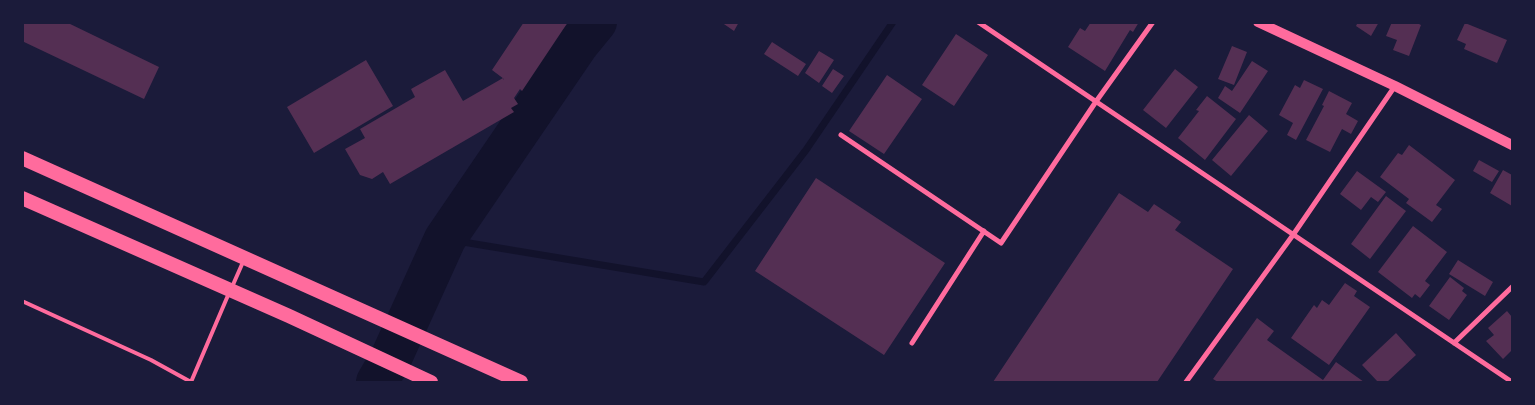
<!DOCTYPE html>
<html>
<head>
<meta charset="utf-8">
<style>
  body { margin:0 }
  #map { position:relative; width:1535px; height:405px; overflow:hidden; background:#1b1b3a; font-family:"Exo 2",sans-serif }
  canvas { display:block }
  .frame { position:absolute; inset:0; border:24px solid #1b1b3a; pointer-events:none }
</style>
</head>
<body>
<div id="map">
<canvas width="1535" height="405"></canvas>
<div class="frame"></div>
</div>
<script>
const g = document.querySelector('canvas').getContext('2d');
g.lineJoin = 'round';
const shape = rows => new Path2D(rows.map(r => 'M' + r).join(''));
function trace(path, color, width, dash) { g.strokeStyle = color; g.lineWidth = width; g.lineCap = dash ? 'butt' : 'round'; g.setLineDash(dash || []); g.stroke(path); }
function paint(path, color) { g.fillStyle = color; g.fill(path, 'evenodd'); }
const stream = shape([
  [445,239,704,282,806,150,893,22]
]);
const river = shape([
  [377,382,391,358,445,239,578,44,596,22]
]);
const building = shape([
  [22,22,66,22,159,67,144,99,22,41],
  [524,22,568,22,522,91,520,89,514,98,518,104,511,108,514,112,390,184,383,172,372,179,360,175,345,149,365,138,360,129,415,97,411,89,445,70,463,101,503,78,504,80,504,79,492,70],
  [721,22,739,22,734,31],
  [1091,22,1139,22,1133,32,1130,30,1105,71,1068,47,1080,28,1085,31],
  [1358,22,1379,22,1371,36,1356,26],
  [1392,22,1415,22,1421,25,1409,56,1393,50,1397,40,1386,36],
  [1465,23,1507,40,1497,63,1464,49,1466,44,1457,40],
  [956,34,988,55,954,106,922,85],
  [772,42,806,64,798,76,764,54],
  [1232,46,1247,52,1234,85,1218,79],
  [819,51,834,60,819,83,805,73],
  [366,60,393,106,314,153,287,107],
  [1252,61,1268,71,1240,113,1218,98,1225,86,1232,91],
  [833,69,844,76,832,93,822,86],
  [1175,69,1198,87,1166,128,1143,110],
  [887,75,922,99,884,154,849,131],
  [1304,80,1323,89,1296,140,1287,135,1293,123,1279,115,1295,85,1300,88],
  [1329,91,1352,103,1346,114,1358,121,1351,134,1342,129,1330,152,1306,140,1324,106,1322,105],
  [1207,96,1236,119,1205,160,1178,138,1199,111,1196,110],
  [1249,115,1268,131,1231,176,1212,160],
  [1409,145,1455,180,1436,205,1442,209,1432,222,1406,203,1409,199,1380,177,1398,153,1402,155],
  [1479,160,1499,171,1492,182,1473,171],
  [1503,170,1512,175,1512,206,1490,193],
  [1357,171,1386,192,1378,202,1371,197,1361,210,1340,194],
  [816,178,945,263,884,355,755,271],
  [1119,193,1148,212,1154,204,1181,222,1175,230,1233,269,1157,382,993,382],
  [1386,196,1406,211,1370,259,1351,244],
  [1413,226,1447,252,1425,281,1430,285,1420,298,1415,294,1412,298,1378,272],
  [1458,260,1493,282,1485,296,1449,274],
  [1450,277,1464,288,1462,291,1467,295,1449,320,1429,306],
  [1345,283,1357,291,1354,296,1370,307,1329,365,1291,338,1314,305,1317,308,1322,300,1329,305],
  [1507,311,1512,317,1512,350,1503,359,1486,341,1494,335,1488,328],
  [1257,318,1274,331,1267,340,1323,380,1336,362,1364,382,1218,382,1213,379],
  [1396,333,1416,355,1387,382,1378,382,1362,365]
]);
const service = shape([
  [232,287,243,262],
  [22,301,151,360,191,382],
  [191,382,229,293]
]);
const minor = shape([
  [978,22,1512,382],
  [841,135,1001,243,1095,103,1153,22],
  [912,343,984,231],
  [1454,343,1512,287],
  [1186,382,1293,235,1395,86]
]);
const secondary = shape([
  [1258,22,1395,86,1512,145]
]);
const trunk = shape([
  [22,158,521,382],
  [22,198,289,316,431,382]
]);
trace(stream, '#12122b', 7);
trace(river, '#12122b', 42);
paint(building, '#542f53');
trace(service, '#ff6b9d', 4);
trace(minor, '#ff6b9d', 5);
trace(secondary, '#ff6b9d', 10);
trace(trunk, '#ff6b9d', 14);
</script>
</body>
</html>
